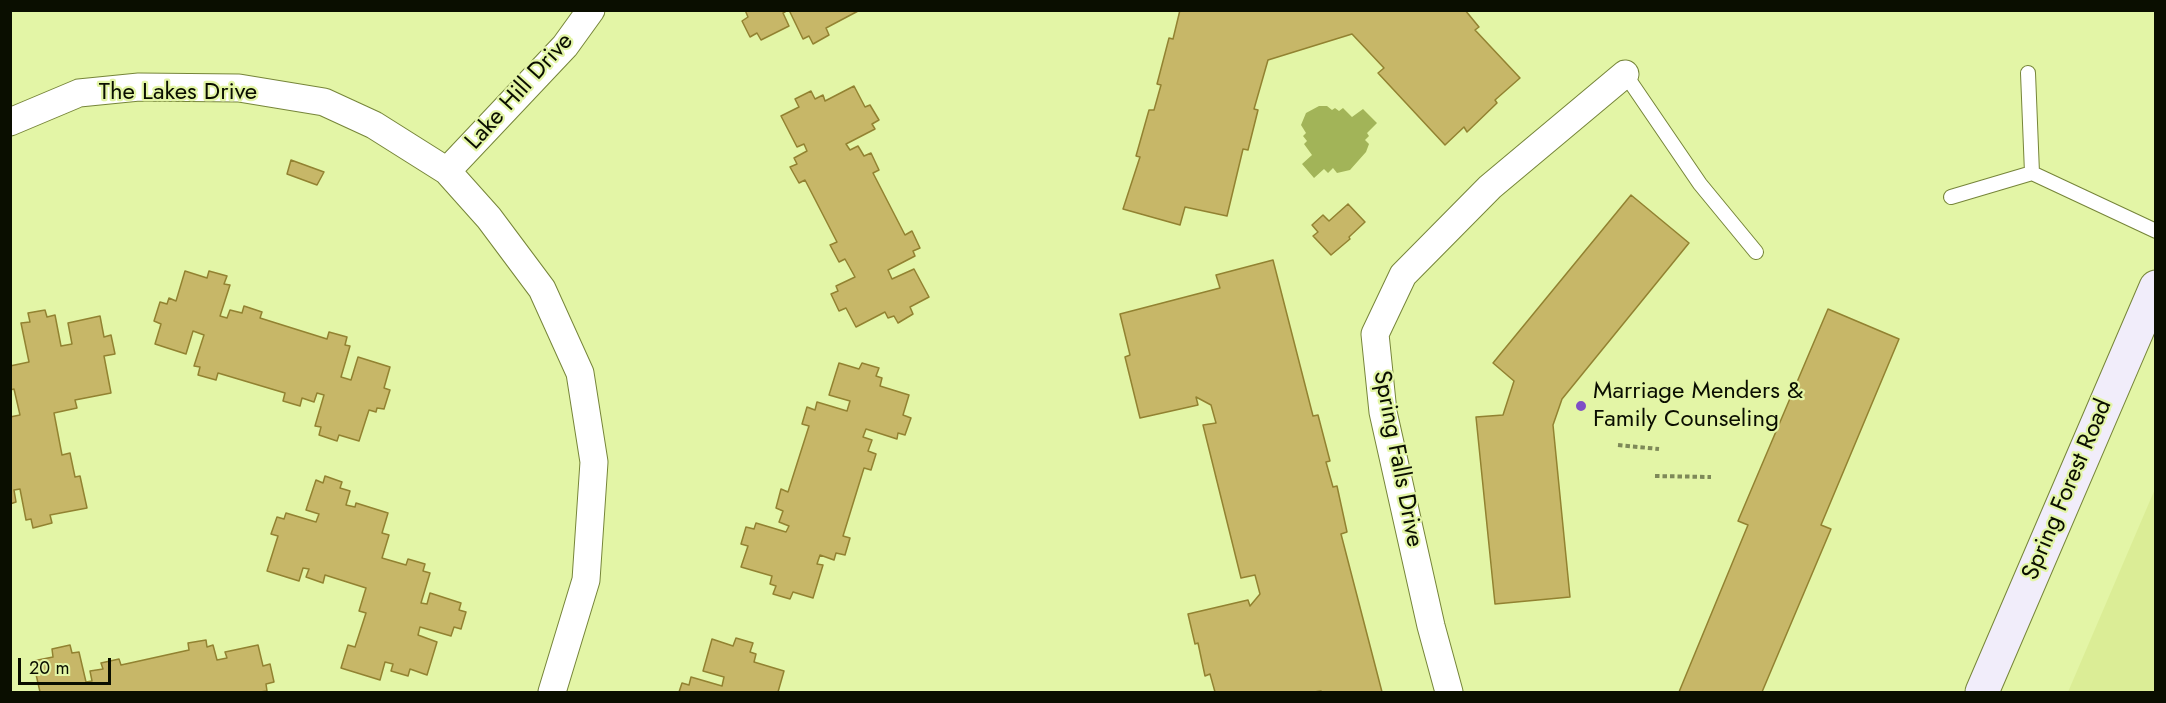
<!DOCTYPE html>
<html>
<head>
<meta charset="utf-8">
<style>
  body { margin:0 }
  #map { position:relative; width:2166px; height:703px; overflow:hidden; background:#e3f5a6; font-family:Jost,sans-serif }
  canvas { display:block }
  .frame { position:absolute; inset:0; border:12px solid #0a0e00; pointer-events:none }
  .scale { position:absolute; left:18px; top:658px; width:93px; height:27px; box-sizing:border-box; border:3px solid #0a0e00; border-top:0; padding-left:8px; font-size:18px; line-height:21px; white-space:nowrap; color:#0a0e00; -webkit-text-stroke:4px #e3f5a6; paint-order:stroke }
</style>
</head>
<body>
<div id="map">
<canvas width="2166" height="703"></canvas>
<div class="frame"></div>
<div class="scale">20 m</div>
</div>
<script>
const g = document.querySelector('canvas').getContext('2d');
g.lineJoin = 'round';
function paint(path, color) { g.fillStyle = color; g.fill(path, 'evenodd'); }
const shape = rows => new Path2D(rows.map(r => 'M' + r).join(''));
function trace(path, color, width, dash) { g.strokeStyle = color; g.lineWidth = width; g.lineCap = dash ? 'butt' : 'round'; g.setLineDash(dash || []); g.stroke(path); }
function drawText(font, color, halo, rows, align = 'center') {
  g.font = font + ' Jost,sans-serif'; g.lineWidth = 4.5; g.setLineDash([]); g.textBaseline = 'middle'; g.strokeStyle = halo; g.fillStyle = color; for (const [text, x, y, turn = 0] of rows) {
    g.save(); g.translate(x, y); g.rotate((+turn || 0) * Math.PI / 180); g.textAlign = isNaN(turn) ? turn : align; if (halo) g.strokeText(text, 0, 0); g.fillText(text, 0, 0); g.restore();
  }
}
const built = shape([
  [2155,489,2155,692,2068,692]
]);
const water = shape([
  [1319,106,1327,106,1332,110,1335,108,1339,111,1343,108,1352,117,1363,109,1377,123,1367,133,1369,136,1365,140,1369,144,1366,152,1350,170,1337,173,1333,168,1328,173,1324,169,1314,178,1302,164,1312,155,1304,144,1307,141,1303,136,1306,133,1301,125,1306,113]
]);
const building = shape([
  [745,10,788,10,783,13,789,26,761,40,757,33,750,37,742,21,748,17,745,10],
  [789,10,860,10,826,28,829,35,813,44,809,36,803,39,789,10],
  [1180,10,1465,10,1479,27,1475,30,1520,78,1495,100,1497,103,1467,132,1464,127,1445,145,1378,73,1384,68,1352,34,1268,60,1254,109,1258,110,1248,150,1243,149,1227,216,1185,207,1180,225,1123,209,1140,157,1136,156,1149,110,1154,110,1161,85,1157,84,1169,38,1173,39,1180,10],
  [854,86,865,107,870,105,879,120,872,124,875,129,846,144,850,150,858,146,864,156,871,153,879,170,873,173,905,235,912,231,920,248,913,251,915,256,888,270,892,279,914,269,929,297,910,307,913,314,898,323,894,316,888,318,885,312,856,327,846,308,839,311,831,294,838,291,836,286,855,277,845,259,839,262,830,245,837,242,805,180,799,183,790,167,797,164,794,158,807,151,804,144,797,147,781,116,799,107,795,99,811,91,815,99,823,95,825,101,854,86],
  [291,160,324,172,317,185,287,174,291,160],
  [1631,195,1689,243,1562,399,1553,425,1570,597,1495,604,1476,417,1503,415,1514,381,1493,363,1631,195],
  [1348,204,1365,222,1349,237,1350,239,1331,255,1313,236,1318,232,1312,225,1323,215,1329,221,1348,204],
  [1273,260,1313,416,1318,415,1330,461,1326,462,1333,487,1337,486,1347,532,1341,534,1382,692,1322,692,1321,691,1314,692,1215,692,1210,674,1205,676,1198,643,1195,644,1188,614,1248,600,1250,606,1260,594,1255,575,1241,578,1203,425,1216,423,1211,405,1196,397,1198,405,1140,418,1125,357,1130,355,1120,314,1220,288,1216,275,1273,260],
  [185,271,207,278,209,271,227,276,224,284,230,285,220,316,227,318,230,310,242,313,244,306,262,312,260,318,327,339,329,332,347,337,345,345,350,346,341,377,351,380,358,357,390,367,384,388,390,390,384,409,377,408,376,412,369,410,359,441,339,435,337,441,319,435,321,427,315,426,324,395,317,393,314,402,302,398,300,406,283,401,285,393,218,373,216,380,198,375,200,367,194,366,204,335,193,331,186,354,155,344,161,324,154,321,160,302,167,304,169,298,176,301,185,271],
  [1828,309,1899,339,1821,525,1831,529,1762,692,1679,692,1748,525,1738,521,1828,309],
  [45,310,47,317,55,315,61,346,72,344,68,323,100,316,104,337,111,335,115,354,104,356,111,393,75,400,77,408,54,413,62,455,70,453,75,477,80,476,87,508,50,515,52,523,33,528,31,519,26,520,20,489,14,490,16,502,10,504,10,417,20,415,14,389,10,390,10,366,29,362,21,323,30,322,28,313,45,310],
  [839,363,859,369,862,363,879,368,876,376,882,378,880,386,909,395,903,415,911,418,905,435,898,433,897,439,866,429,863,437,872,440,868,451,876,454,871,470,864,468,843,536,850,538,845,555,836,553,834,560,820,555,817,564,823,565,813,598,793,592,790,599,773,594,776,586,770,584,772,576,741,567,748,546,741,544,746,527,754,529,756,523,786,532,789,526,779,522,783,511,776,508,781,489,788,492,809,426,802,424,807,407,815,410,817,402,847,411,850,401,829,395,839,363],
  [325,476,342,482,340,488,350,491,346,505,355,507,356,503,388,513,382,533,389,535,382,558,406,565,408,559,425,564,423,571,430,573,421,603,427,604,430,593,461,603,459,610,466,612,461,629,454,627,451,636,420,627,418,635,437,642,427,675,410,669,408,676,391,671,393,664,385,662,380,680,341,668,348,645,355,647,366,613,359,611,366,588,325,575,323,583,306,577,309,569,303,568,299,581,267,571,278,536,271,534,277,517,284,519,286,513,316,522,319,514,306,510,316,480,323,483,325,476],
  [736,638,753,643,750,652,756,654,754,662,784,671,778,692,679,692,682,683,689,685,691,677,722,686,724,677,703,671,712,639,733,646,736,638],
  [206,640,207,647,213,645,217,660,227,658,225,652,258,645,263,666,270,664,274,682,266,684,267,691,260,692,35,692,40,692,33,661,53,657,52,649,70,645,72,653,79,652,86,682,92,681,90,671,103,669,101,663,119,659,121,665,189,650,188,643,206,640]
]);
const path = shape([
  [1618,445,1659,449],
  [1655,476,1711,477]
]);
const lane = shape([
  [2028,73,2032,173],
  [1625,74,1700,184,1756,252],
  [1951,197,2032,173,2156,231]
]);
const street = shape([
  [10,122,79,93,139,87,239,88,324,102,374,125,447,171,489,218,542,289,580,373,594,462,586,580,552,692],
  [447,171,565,46,591,10],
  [1449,692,1431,626,1383,412,1375,334,1403,275,1490,187,1625,74]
]);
const secondary = shape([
  [1982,692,2156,287]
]);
const markers = [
  [1581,406,6,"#7e4ec6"]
];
const streetNames = [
  ["Lake Hill Drive",520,92,-48],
  ["The Lakes Drive",178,93],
  ["Spring Falls Drive",1397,459,79],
  ["Spring Forest Road",2068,490,-67]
];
const poiNames = [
  ["Marriage Menders &",1593,392],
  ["Family Counseling",1593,420]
];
paint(built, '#dbed96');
paint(water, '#a2b458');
paint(building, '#c7b768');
trace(building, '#928231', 1.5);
trace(lane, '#768539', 16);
trace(street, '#768539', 29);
trace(secondary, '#768539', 35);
trace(path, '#7e8958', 4, [4.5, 3]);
trace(lane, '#fff', 14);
trace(street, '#fff', 27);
trace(secondary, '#f1edfa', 33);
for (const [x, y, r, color] of markers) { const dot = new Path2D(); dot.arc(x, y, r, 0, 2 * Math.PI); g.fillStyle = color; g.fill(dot); trace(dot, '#e3f5a6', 2); }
drawText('24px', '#0a0e00', '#e3f5a6', streetNames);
drawText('24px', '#0a0e00', '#e3f5a6', poiNames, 'left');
</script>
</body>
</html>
